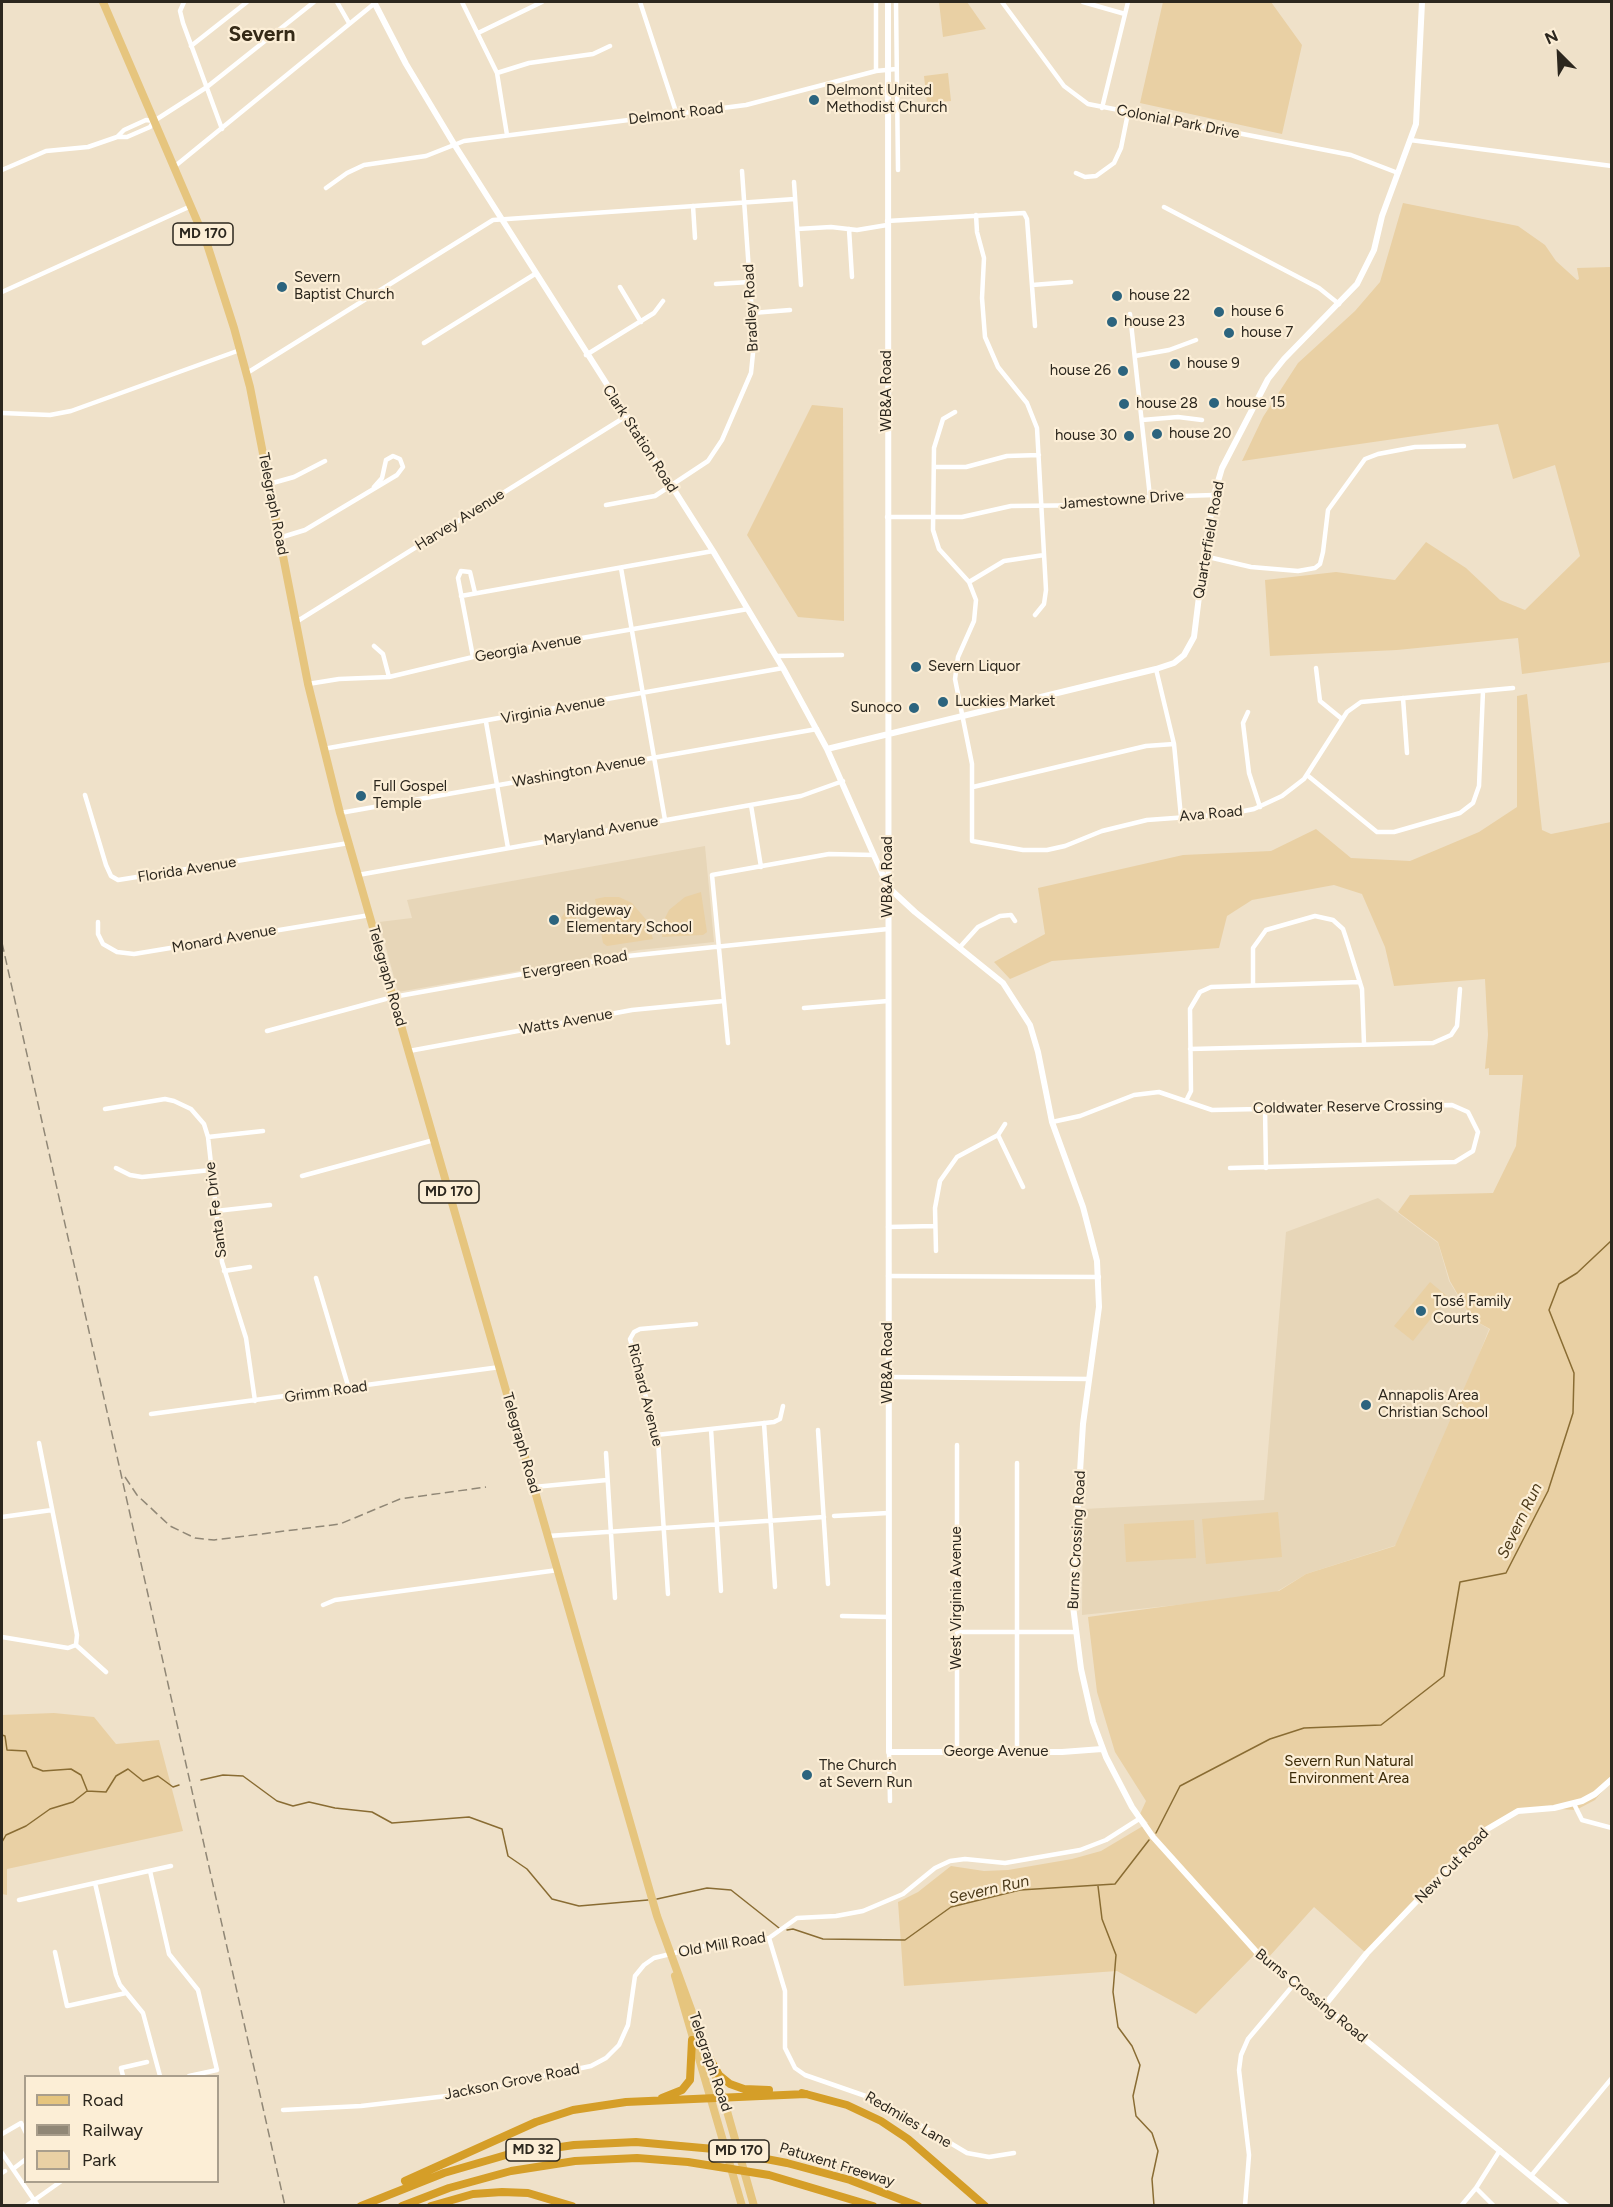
<!DOCTYPE html>
<html>
<head>
<meta charset="utf-8">
<style>
  body { margin:0 }
  #map { position:relative; width:1613px; height:2207px; overflow:hidden; background:#efe1c9; font-family:Figtree,sans-serif }
  canvas { display:block }
  .frame { position:absolute; inset:0; border:3px solid #2c271e; pointer-events:none }
  .legend { position:absolute; left:24px; top:2075px; width:195px; height:108px; box-sizing:border-box; background:#fceed6; border:2px solid #a99e8c; margin:0; padding:8px 10px; list-style:none; font-size:18px; color:#2c271e }
  .legend li { display:flex; align-items:center; gap:12px; height:30px }
  .legend b { width:30px; border:2px solid #a99e8c }
  .north { position:absolute; left:1529px; top:24px; width:60px; height:60px; -webkit-text-stroke:4px #fceed6; paint-order:stroke; rotate:336deg; font-size:16px; font-weight:700; line-height:24px; text-align:center; color:#2c271e }
  .north::after { content:''; display:block; margin:auto; width:21px; height:27px; background:#2c271e; clip-path:polygon(50% 0,100% 100%,50% 72%,0 100%) }
</style>
</head>
<body>
<div id="map">
<canvas width="1613" height="2207"></canvas>
<div class="frame"></div>
<ul class="legend">
<li><b style="height:8px;background:#e6c57e"></b>Road</li>
<li><b style="height:8px;background:#908776"></b>Railway</li>
<li><b style="height:16px;background:#e9d0a4"></b>Park</li>
</ul>
<div class="north">N</div>
</div>
<script>
const g = document.querySelector('canvas').getContext('2d');
g.lineJoin = 'round';
function paint(path, color) { g.fillStyle = color; g.fill(path, 'evenodd'); }
const shape = rows => new Path2D(rows.map(r => 'M' + r).join(''));
function trace(path, color, width, dash) { g.strokeStyle = color; g.lineWidth = width; g.lineCap = dash ? 'butt' : 'round'; g.setLineDash(dash || []); g.stroke(path); }
function drawText(font, color, halo, rows, align = 'center') {
  g.font = font + ' Figtree,sans-serif'; g.lineWidth = 4.5; g.setLineDash([]); g.textBaseline = 'middle'; g.strokeStyle = halo; g.fillStyle = color; for (const [text, x, y, turn = 0] of rows) {
    g.save(); g.translate(x, y); g.rotate((+turn || 0) * Math.PI / 180); g.textAlign = isNaN(turn) ? turn : align; if (halo) g.strokeText(text, 0, 0); g.fillText(text, 0, 0); g.restore();
  }
}
const built = shape([
  [705,846,714,942,639,950,398,992,379,922,412,918,407,900],
  [1378,1198,1438,1243,1449,1281,1472,1319,1489,1329,1406,1542,1306,1574,1271,1595,1082,1615,1083,1509,1264,1500,1286,1232]
]);
const green = shape([
  [939,2,967,2,986,29,943,37],
  [1163,2,1271,2,1302,45,1282,134,1140,103],
  [948,73,951,101,927,103,924,76],
  [1403,203,1518,226,1545,245,1556,261,1577,280,1579,279,1577,268,1611,267,1611,662,1522,674,1518,638,1397,650,1270,656,1265,580,1336,572,1395,580,1426,542,1466,568,1500,600,1525,610,1580,556,1555,465,1513,479,1498,424,1242,461,1263,417,1298,363,1355,311,1380,282],
  [812,405,843,408,844,621,798,617,747,535],
  [1527,694,1542,830,1551,834,1611,822,1611,1781,1595,1800,1576,1810,1559,1809,1514,1814,1492,1826,1366,1953,1314,1907,1268,1958,1260,1949,1196,2014,1117,1971,904,1986,898,1902,918,1892,951,1866,984,1871,1008,1870,1072,1859,1101,1851,1148,1823,1140,1814,1146,1801,1115,1752,1097,1692,1088,1617,1279,1591,1306,1574,1395,1546,1490,1329,1472,1319,1450,1281,1438,1242,1398,1212,1410,1195,1493,1193,1516,1146,1523,1075,1489,1075,1489,1068,1485,1069,1488,1035,1485,979,1394,986,1385,947,1362,894,1334,885,1252,900,1227,916,1219,948,1052,961,1010,979,994,962,1045,934,1038,888,1183,855,1271,851,1316,829,1351,858,1410,861,1479,832,1517,807,1517,696],
  [701,892,707,932,703,935,662,937,664,920,669,910,685,897],
  [605,897,619,897,632,903,648,922,653,939,607,946,603,943,595,899],
  [571,904,580,911,571,927,561,918],
  [1430,1282,1448,1297,1413,1341,1394,1326],
  [1278,1512,1282,1557,1206,1564,1202,1519],
  [1194,1520,1196,1558,1126,1562,1124,1524],
  [54,1713,94,1717,116,1744,159,1740,183,1831,7,1869,7,1895,2,1894,2,1715]
]);
const stream = shape([
  [2,1735,5,1736,7,1750,26,1751,33,1767,43,1771,71,1769,81,1775,87,1790],
  [201,1780,223,1775,243,1776,277,1801,293,1806,309,1802,335,1808,372,1812,392,1823,469,1817,502,1829,508,1856,527,1869,552,1899,579,1906,648,1900],
  [1156,1833,1180,1786,1270,1739,1304,1728,1381,1725,1444,1676,1460,1582,1506,1573,1548,1491,1573,1413,1574,1373,1549,1310,1559,1284,1577,1273,1612,1240],
  [2,1842,6,1835,26,1826,50,1809,73,1802,87,1791,106,1792,116,1776,128,1769,143,1781,158,1776,173,1787,179,1785],
  [1098,1886,1102,1919,1116,1955,1113,1992,1118,2027,1132,2046,1140,2065,1133,2096,1136,2116,1152,2133,1158,2151,1152,2179,1154,2206],
  [657,1899,707,1888,731,1890,779,1928],
  [787,1930,793,1929,823,1939,905,1940,951,1907,1020,1890,1115,1884,1149,1840]
]);
const minor = shape([
  [184,2,180,11,183,23,222,129],
  [337,2,349,23],
  [462,2,497,73,507,135],
  [640,2,677,115],
  [876,2,876,71],
  [896,2,898,170],
  [1002,2,1064,86,1088,104,1351,155,1398,173],
  [1083,2,1125,14],
  [478,33,542,2],
  [191,46,247,2],
  [497,73,529,63,593,54,610,46],
  [1102,108,1128,2],
  [117,137,124,130,146,120,154,121],
  [1410,140,1612,166],
  [174,167,375,3],
  [2,170,46,151,88,147,117,137,127,137,150,127,154,121,207,87,314,2],
  [1076,173,1085,177,1096,176,1114,163,1121,148,1128,113],
  [794,182,801,285],
  [326,188,347,173,364,165,426,156,464,141,746,105,876,71,896,69],
  [693,206,695,238],
  [1164,207,1319,288,1339,304],
  [976,215,977,232,984,258,982,298,985,337,998,367,1027,403,1037,428,1046,590,1044,604,1035,615],
  [887,221,1024,213,1027,219,1035,326],
  [797,229,831,227,857,230,887,225],
  [849,229,852,277],
  [716,284,750,282],
  [1032,285,1071,282],
  [620,287,641,322],
  [2,292,191,206],
  [752,313,790,310],
  [1130,314,1150,497],
  [424,343,535,274],
  [586,355,654,313,663,301],
  [1135,356,1169,350,1196,340],
  [247,373,493,220,795,199],
  [955,412,943,419,934,448,933,530,939,549,969,582,976,600,974,621,958,657,955,679,972,764,972,841,1023,850,1047,850,1065,846,1102,831,1147,820,1229,814,1254,809,1282,796,1304,779,1347,712,1361,702,1513,688],
  [2,413,50,415,71,411,240,350],
  [1142,420,1178,417,1202,420],
  [934,467,966,467,1007,456,1039,455],
  [269,484,294,477,325,461],
  [606,505,655,496,708,461,722,440,751,373,754,343,742,171],
  [887,517,962,517,1011,506,1102,505,1150,497,1214,495],
  [279,538,305,530,397,475,403,467,400,459,393,456,386,460,382,478,374,487],
  [1204,556,1251,567,1298,571,1315,568,1320,564,1323,552,1328,510,1365,459,1378,454,1415,447,1464,446],
  [621,568,665,820],
  [969,582,1004,561,1044,555],
  [461,596,713,551],
  [296,622,625,417],
  [374,646,383,654,389,677],
  [776,656,842,655],
  [473,657,458,578,461,571,470,572,475,593],
  [1316,668,1320,701,1342,719],
  [1156,669,1174,744,1181,817],
  [308,684,339,679,389,677,473,657,748,609],
  [1403,698,1407,753],
  [1248,712,1243,723,1249,773,1260,807],
  [486,722,508,848],
  [323,749,783,668],
  [1307,775,1377,832,1394,832,1460,813,1473,803,1479,786,1483,691],
  [973,787,1146,746,1174,744],
  [85,795,106,865,111,876,118,880,349,843],
  [751,805,761,867],
  [340,813,817,729],
  [358,875,801,796,843,781],
  [98,922,98,934,103,944,117,952,134,954,370,915],
  [960,947,978,927,1000,916,1011,915,1015,921],
  [1253,985,1253,948,1266,930,1315,916,1333,920,1343,929,1346,938,1362,989,1364,1044],
  [804,1008,888,1001],
  [267,1031,393,997,618,957,888,929],
  [728,1043,712,875,829,854,874,855],
  [1190,1049,1433,1043,1451,1035,1457,1026,1460,989],
  [409,1051,632,1010,724,1001],
  [1186,1101,1191,1091,1190,1009,1200,992,1211,987,1360,982],
  [105,1109,165,1099,174,1101,191,1109,204,1124,208,1137,222,1262,246,1338,255,1401],
  [1265,1109,1266,1168],
  [1052,1122,1080,1116,1134,1095,1159,1092,1212,1110,1452,1105,1468,1112,1478,1132,1473,1151,1455,1162,1230,1168],
  [998,1135,1023,1187],
  [208,1137,263,1131],
  [116,1168,130,1175,142,1177,211,1170],
  [302,1176,434,1140],
  [216,1211,270,1205],
  [888,1227,935,1226],
  [936,1251,935,1208,940,1181,957,1157,998,1135,1005,1124],
  [224,1271,250,1267],
  [888,1276,1099,1277],
  [316,1278,349,1389],
  [888,1377,1089,1379],
  [151,1414,500,1367],
  [764,1423,775,1587],
  [711,1429,721,1591],
  [818,1430,828,1584],
  [656,1435,774,1422,780,1419,783,1406],
  [39,1443,77,1635,76,1645,106,1672],
  [957,1445,957,1752],
  [606,1453,615,1598],
  [1017,1463,1017,1752],
  [534,1487,607,1480],
  [834,1516,888,1513],
  [2,1517,52,1510],
  [548,1536,824,1517],
  [668,1594,658,1441,630,1339,634,1332,640,1329,696,1324],
  [323,1605,335,1600,558,1570],
  [842,1616,888,1617],
  [957,1632,1075,1632],
  [2,1637,68,1648,76,1645],
  [889,1752,890,1801],
  [1574,1804,1582,1820,1612,1828],
  [150,1871,169,1954,198,1990,217,2070,189,2076],
  [95,1883,116,1975,120,1985,143,2013,160,2076],
  [19,1900,171,1866],
  [769,1938,785,1991,785,2048,795,2068,805,2075,880,2101,967,2153,989,2157,1014,2153],
  [55,1952,67,2006,126,1993],
  [123,2076,121,2068,147,2062],
  [283,2110,361,2106,447,2096,591,2066,606,2058,619,2045,628,2025,635,1976,644,1965,654,1958,699,1947,769,1938,797,1918,836,1916,863,1911,903,1894,935,1868,950,1861,965,1859,1005,1863,1080,1850,1106,1840,1139,1819],
  [2,2134,21,2123,26,2133],
  [2,2153,38,2206],
  [13,2169,26,2159],
  [2,2173,5,2171],
  [1531,2176,1612,2078],
  [1476,2188,1494,2206],
  [26,2206,60,2182],
  [1245,2206,1249,2155,1239,2070,1241,2055,1248,2039,1295,1983],
  [1461,2206,1476,2188,1500,2150]
]);
const tertiary = shape([
  [374,2,406,64,454,144,713,551,783,668,827,749,888,887,915,912,1003,983,1030,1025,1038,1052,1052,1122,1083,1207,1097,1261,1099,1307,1083,1424,1072,1598,1081,1669,1093,1722,1106,1757,1132,1807,1153,1837,1261,1957,1317,2000,1567,2206],
  [888,2,889,1752,1062,1752,1102,1749],
  [827,749,1156,669,1174,663,1184,655,1194,637,1204,556,1214,495,1222,468,1268,379,1284,359,1357,284,1374,250,1382,216,1416,124,1422,2],
  [1324,2006,1367,1953,1484,1831,1518,1811,1554,1808,1582,1801,1595,1794,1612,1779]
]);
const primary = shape([
  [103,2,207,244,234,328,250,387,308,684,340,813,657,1916,723,2097,754,2206],
  [675,1976,742,2206]
]);
const motorway = shape([
  [710,2059,719,2075,730,2084,744,2089,769,2090],
  [802,2093,847,2105,881,2121,908,2139,985,2206],
  [662,2098,682,2090,690,2080,692,2040],
  [405,2181,536,2122,573,2110,626,2102,806,2094],
  [361,2206,444,2173,506,2155,574,2145,636,2142,714,2149,787,2163,850,2180,918,2206],
  [402,2206,449,2188,511,2171,575,2161,637,2158,688,2162,769,2175,873,2206],
  [431,2206,473,2194,502,2192,528,2193,572,2206]
]);
const rail = shape([
  [2,943,285,2206],
  [125,1477,137,1495,170,1526,195,1538,214,1540,340,1524,400,1499,486,1487]
]);
const markers = [
  [814,100,6,"#2c647e"],
  [282,287,6,"#2c647e"],
  [1117,296,6,"#2c647e"],
  [1219,312,6,"#2c647e"],
  [1112,322,6,"#2c647e"],
  [1229,333,6,"#2c647e"],
  [1175,364,6,"#2c647e"],
  [1123,371,6,"#2c647e"],
  [1214,403,6,"#2c647e"],
  [1124,404,6,"#2c647e"],
  [1157,434,6,"#2c647e"],
  [1129,436,6,"#2c647e"],
  [916,667,6,"#2c647e"],
  [943,702,6,"#2c647e"],
  [914,708,6,"#2c647e"],
  [361,796,6,"#2c647e"],
  [554,920,6,"#2c647e"],
  [1421,1311,6,"#2c647e"],
  [1366,1405,6,"#2c647e"],
  [807,1775,6,"#2c647e"]
];
const shields = [
  [203,234,60],
  [449,1192,60],
  [533,2150,54],
  [739,2151,60]
];
const shieldNames = [
  ["MD 170",203,234],
  ["MD 170",449,1192],
  ["MD 32",533,2150],
  ["MD 170",739,2151]
];
const poiNames = [
  ["Delmont United",826,91],
  ["Methodist Church",826,108],
  ["Severn",294,278],
  ["Baptist Church",294,295],
  ["house 22",1129,296],
  ["house 6",1231,312],
  ["house 23",1124,322],
  ["house 7",1241,333],
  ["house 9",1187,364],
  ["house 26",1111,371,"right"],
  ["house 15",1226,403],
  ["house 28",1136,404],
  ["house 20",1169,434],
  ["house 30",1117,436,"right"],
  ["Severn Liquor",928,667],
  ["Luckies Market",955,702],
  ["Sunoco",902,708,"right"],
  ["Full Gospel",373,787],
  ["Temple",373,804],
  ["Ridgeway",566,911],
  ["Elementary School",566,928],
  ["Tosé Family",1433,1302],
  ["Courts",1433,1319],
  ["Annapolis Area",1378,1396],
  ["Christian School",1378,1413],
  ["The Church",819,1766],
  ["at Severn Run",819,1783]
];
const streetNames = [
  ["Delmont Road",676,114,-7],
  ["Colonial Park Drive",1178,122,11],
  ["Bradley Road",751,308,-93],
  ["WB&A Road",887,391,-90],
  ["Clark Station Road",640,439,57],
  ["Jamestowne Drive",1122,500,-4],
  ["Telegraph Road",273,504,79],
  ["Harvey Avenue",460,520,-32],
  ["Quarterfield Road",1209,540,-80],
  ["Georgia Avenue",528,648,-10],
  ["Virginia Avenue",553,710,-10],
  ["Washington Avenue",579,771,-10],
  ["Ava Road",1211,814,-5],
  ["Maryland Avenue",601,831,-10],
  ["Florida Avenue",187,870,-9],
  ["WB&A Road",888,877,-90],
  ["Monard Avenue",224,939,-10],
  ["Evergreen Road",575,965,-10],
  ["Telegraph Road",387,976,74],
  ["Watts Avenue",566,1022,-10],
  ["Coldwater Reserve Crossing",1348,1107,-1],
  ["Santa Fe Drive",216,1210,-97],
  ["WB&A Road",888,1363,-90],
  ["Grimm Road",326,1392,-8],
  ["Richard Avenue",645,1395,76],
  ["Telegraph Road",521,1443,74],
  ["Burns Crossing Road",1077,1540,-87],
  ["West Virginia Avenue",957,1598,-90],
  ["George Avenue",996,1752],
  ["New Cut Road",1452,1866,-46],
  ["Old Mill Road",722,1945,-10],
  ["Burns Crossing Road",1311,1996,39],
  ["Telegraph Road",710,2062,71],
  ["Jackson Grove Road",512,2082,-11],
  ["Redmiles Lane",908,2120,30],
  ["Patuxent Freeway",837,2165,17]
];
const parkNames = [
  ["Severn Run Natural",1349,1762],
  ["Environment Area",1349,1779]
];
const waterNames = [
  ["Severn Run",1520,1521,-64],
  ["Severn Run",989,1890,-13]
];
const districtNames = [
  ["Severn",262,35]
];
paint(built, '#e7d6b8');
paint(green, '#e9d0a4');
trace(stream, '#896c33', 1.5);
trace(minor, '#fff', 4.5);
trace(tertiary, '#fff', 6);
trace(primary, '#e6c57e', 8);
trace(motorway, '#d59e28', 8);
trace(rail, '#908776', 1.5, [9, 4.5]);
for (const [x, y, r, color] of markers) { const dot = new Path2D(); dot.arc(x, y, r, 0, 2 * Math.PI); g.fillStyle = color; g.fill(dot); trace(dot, '#fceed6', 2); }
for (const [x, y, w] of shields) { const box = new Path2D(); box.roundRect(x - w / 2, y - 11, w, 22, 4.5); g.fillStyle = '#fceed6'; g.fill(box); trace(box, '#2c271e', 1.5); }
drawText('bold 14px', '#2c271e', null, shieldNames);
drawText('15px', '#2c271e', '#fceed6', poiNames, 'left');
drawText('15px', '#2c271e', '#fceed6', streetNames);
drawText('15px', '#3b2a07', '#fceed6', parkNames);
drawText('italic 16px', '#4b3918', '#fceed6', waterNames);
drawText('bold 21px', '#352a17', '#fceed6', districtNames);
</script>
</body>
</html>
